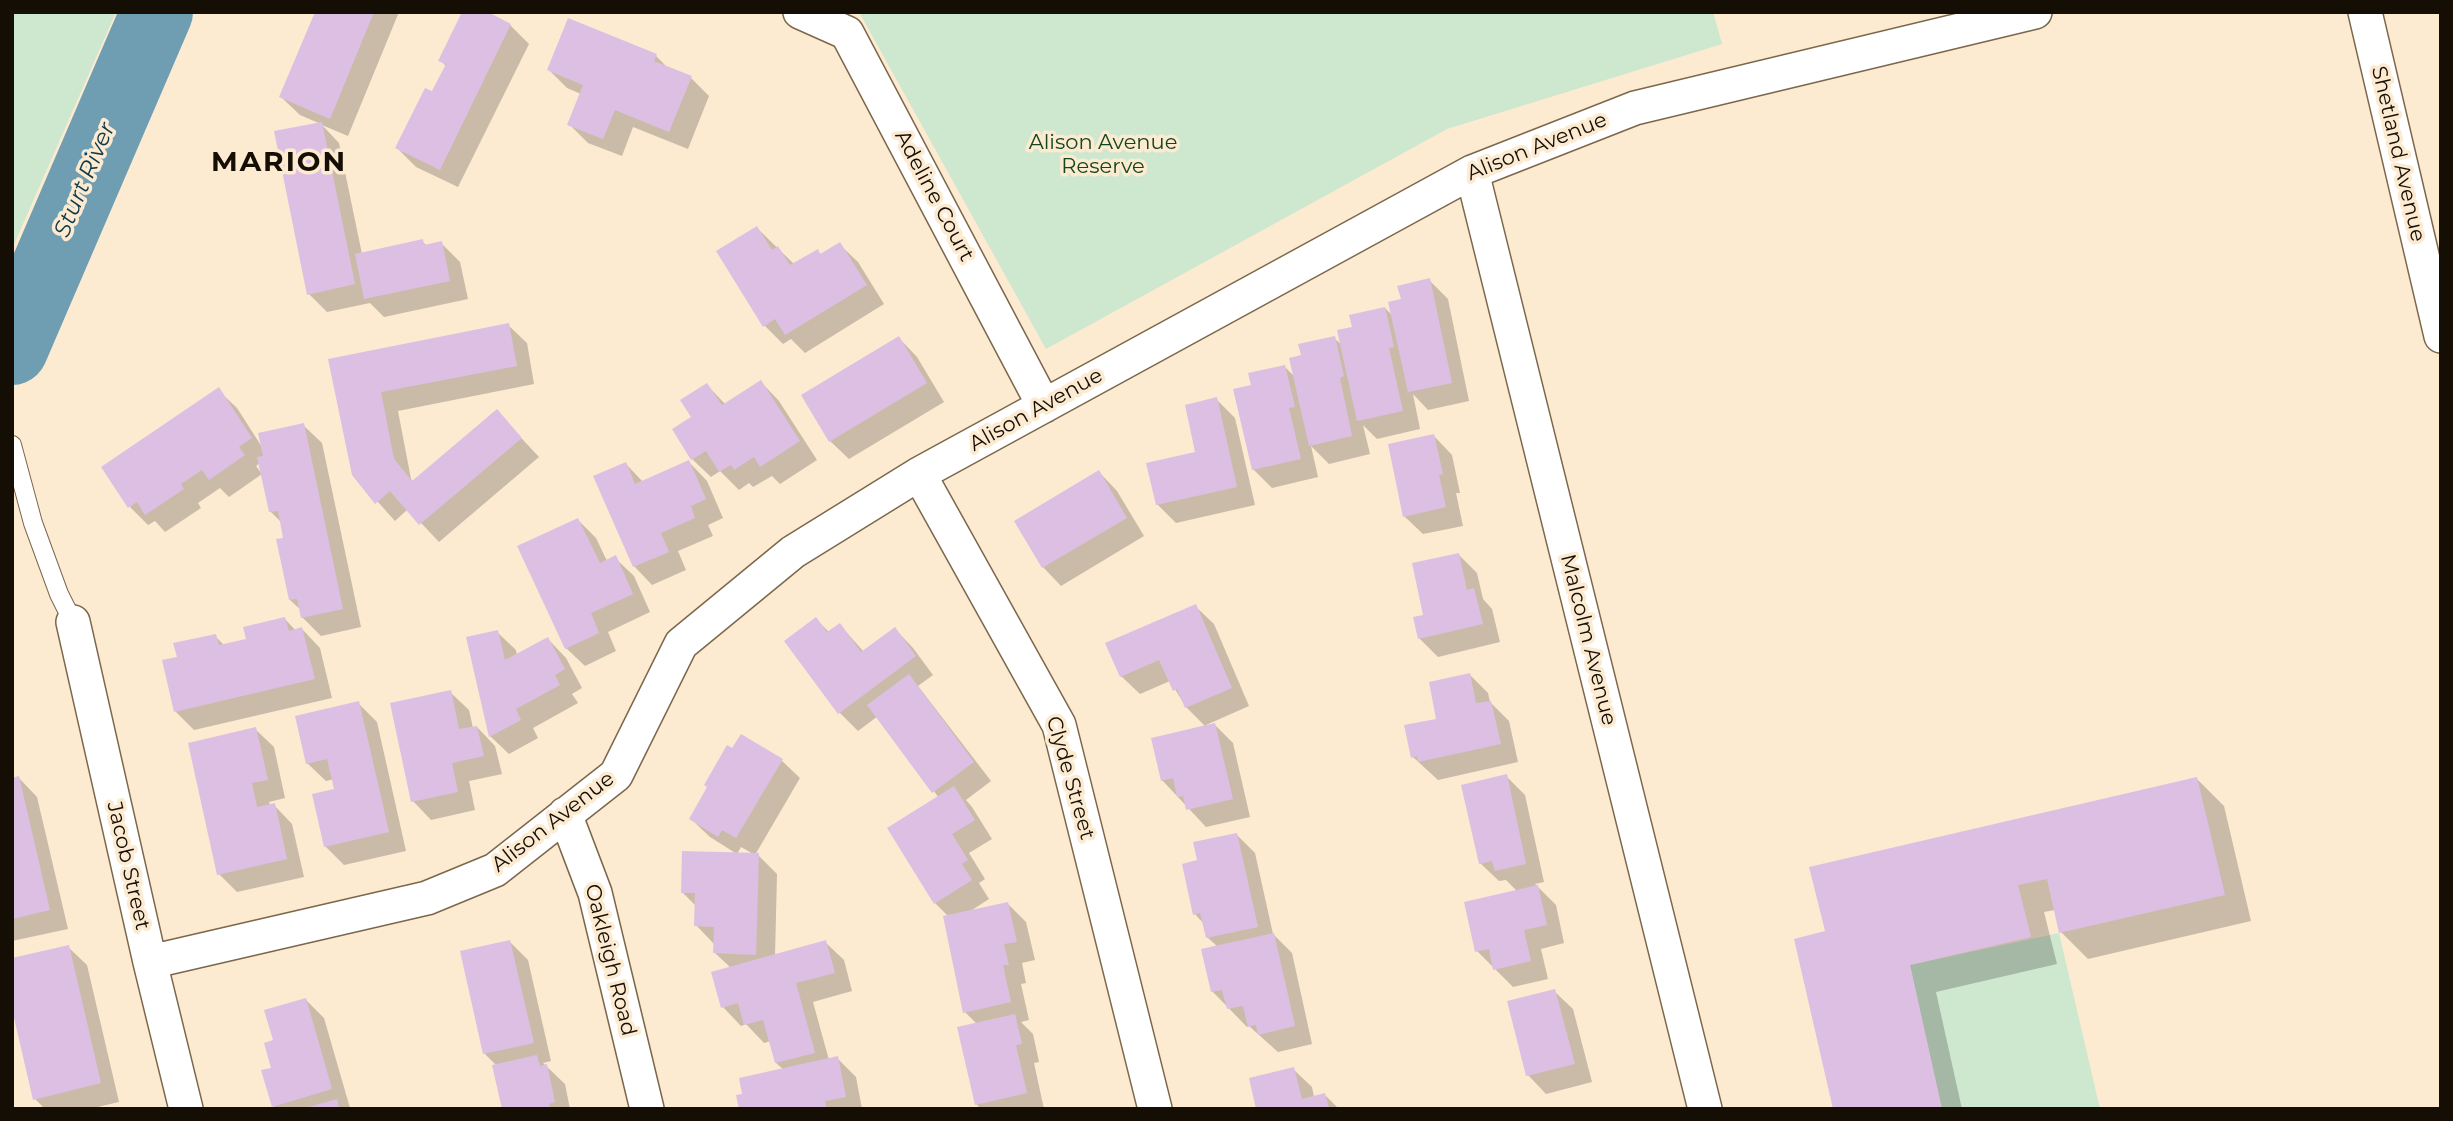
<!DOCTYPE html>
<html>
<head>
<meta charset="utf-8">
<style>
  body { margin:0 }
  #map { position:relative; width:2453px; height:1121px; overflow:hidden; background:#fcead1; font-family:Montserrat,sans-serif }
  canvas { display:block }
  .frame { position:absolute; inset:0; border:14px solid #150e04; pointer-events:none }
</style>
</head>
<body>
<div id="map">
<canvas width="2453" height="1121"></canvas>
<div class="frame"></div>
</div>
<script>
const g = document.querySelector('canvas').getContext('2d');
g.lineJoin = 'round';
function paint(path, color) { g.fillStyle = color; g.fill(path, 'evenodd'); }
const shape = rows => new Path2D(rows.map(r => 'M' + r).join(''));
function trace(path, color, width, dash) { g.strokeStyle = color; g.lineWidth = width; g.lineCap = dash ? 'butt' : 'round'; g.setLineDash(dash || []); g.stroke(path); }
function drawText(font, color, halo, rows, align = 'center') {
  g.font = font + ' Montserrat,sans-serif'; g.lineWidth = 7; g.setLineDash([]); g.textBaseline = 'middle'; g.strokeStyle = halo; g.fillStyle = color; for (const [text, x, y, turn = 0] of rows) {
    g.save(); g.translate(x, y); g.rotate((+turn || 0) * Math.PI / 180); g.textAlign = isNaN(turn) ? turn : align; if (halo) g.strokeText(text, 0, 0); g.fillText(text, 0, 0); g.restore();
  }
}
const green = shape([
  [12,12,116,12,12,249],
  [859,12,1713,12,1722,44,1447,129,1046,349],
  [2059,933,2100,1109,1942,1109,1910,965]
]);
const shadow = shape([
  [317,12,399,12,348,136,322,125,339,143,362,254,422,241,427,246,441,243,460,262,468,299,384,317,370,303,327,312,309,294,321,124,300,115,281,97],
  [484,12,510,25,529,44,458,187,416,167,397,148,433,94,446,66,440,60],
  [656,56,669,69,691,78,709,96,688,149,633,127,622,156,588,143,569,124,581,94,567,88,549,70],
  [757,228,795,265,817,251,822,255,839,244,858,262,884,304,805,353,791,339,783,344,765,326,719,252],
  [1429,280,1448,299,1469,401,1428,410,1413,394,1420,429,1377,439,1363,425,1370,454,1329,464,1311,446,1318,477,1272,488,1253,469,1253,387,1285,367,1295,377,1303,356,1334,338,1343,346,1354,329,1385,308,1394,317,1403,301],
  [508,325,527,343,534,384,398,411,411,479,414,482,497,412,539,457,439,542,408,509,395,521,353,474,331,360],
  [899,338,917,357,944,402,849,459,830,441],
  [761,382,779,401,817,460,780,484,772,476,753,487,749,483,739,490,720,471,711,477,692,459,693,417,707,385,726,405],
  [218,390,237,408,262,447,303,425,322,443,361,627,321,636,302,617,301,610,290,600,282,523,270,511,260,463,256,466,262,474,229,497,220,488,198,503,201,508,165,532,155,521,148,525,130,507],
  [1216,399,1235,418,1255,505,1176,523,1157,504,1197,454],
  [1434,436,1452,455,1460,493,1456,493,1463,526,1423,534,1404,516],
  [689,462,707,481,723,518,708,525,713,536,678,551,686,570,652,585,634,566,626,464,643,482],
  [1099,472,1117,491,1144,536,1061,586,1043,567],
  [578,520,596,538,607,561,615,558,634,576,650,612,608,632,616,651,585,666,566,648],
  [1458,554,1477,573,1483,599,1492,609,1500,642,1438,657,1419,638,1425,616],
  [1195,606,1214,624,1249,706,1206,725,1206,727,1215,725,1233,743,1250,817,1206,827,1162,780,1206,727,1186,707,1170,681,1140,694,1121,676],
  [285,619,296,631,302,629,320,648,332,698,194,730,176,712,165,661,179,658,215,636,225,646,248,640],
  [816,619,829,632,840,625,864,652,895,629,913,648,933,675,918,686,991,781,966,800,972,807,992,839,969,853,985,879,979,883,989,899,969,912,1008,904,1026,922,1035,960,1022,963,1026,983,1021,984,1029,1020,1021,1022,1033,1034,1039,1062,1034,1063,1044,1109,981,1109,976,1104,977,1024,965,1012,949,917,935,903,939,798,878,716,858,731,839,712],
  [497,632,516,650,517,656,548,639,566,658,582,688,572,694,578,703,533,728,538,738,509,754,490,736],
  [1470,675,1488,693,1490,702,1509,721,1518,762,1438,780,1413,757],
  [450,692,469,710,473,728,477,727,495,746,502,774,469,781,475,810,431,820,413,801],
  [358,703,377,722,406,851,344,865,325,846,336,790,334,779,326,781,307,763],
  [255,729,274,747,285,798,269,802,270,806,274,805,292,824,304,877,237,892,219,874],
  [781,760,800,778,755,855,741,847,737,854,710,837,691,819],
  [1506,776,1525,795,1544,882,1535,884,1556,905,1564,943,1541,949,1548,979,1513,987,1477,951,1517,891,1506,880,1499,881,1480,863],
  [19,778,37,797,68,929,12,941,12,780],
  [2197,779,2224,806,2251,921,2088,959,2061,932,2055,910,2044,912,2057,964,1936,992,1962,1109,1835,1109,1827,932],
  [1236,834,1255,853,1273,934,1292,953,1312,1044,1278,1052,1249,1026,1247,1027,1212,991,1218,947,1207,937,1204,924,1195,914,1200,862],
  [758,855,777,874,775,956,825,942,844,960,852,991,813,1002,829,1060,837,1058,856,1077,862,1109,741,1109,784,1070,776,1063,771,1041,764,1043,746,1024,741,1026,723,1007,731,968,715,953,714,944,696,925,696,906,682,892],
  [510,942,528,960,551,1061,543,1063,565,1084,570,1109,504,1109,497,1066,485,1054],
  [68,947,87,965,119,1102,89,1109,45,1109,35,1099],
  [1554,991,1573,1009,1592,1082,1546,1094,1528,1075],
  [306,1000,324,1018,350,1108,276,1109,274,1106,275,1042],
  [1293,1069,1312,1087,1314,1097,1325,1095,1339,1109,1258,1109]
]);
const river = shape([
  [12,349,157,12]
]);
const building = shape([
  [315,12,374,12,330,119,279,97],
  [462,12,488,12,511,24,440,170,395,148,425,88,432,91,446,64,438,61],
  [568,18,657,54,654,61,692,76,669,132,615,110,603,139,567,125,583,85,547,70],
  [322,122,355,284,307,295,274,131],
  [757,226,772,250,778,246,790,265,818,249,820,254,840,242,867,285,785,335,775,319,763,327,716,251],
  [423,239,424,245,442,241,450,281,364,299,355,254],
  [1430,278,1452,383,1408,392,1388,302,1401,299,1397,286],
  [1385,307,1394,347,1389,348,1403,411,1357,421,1337,330,1352,327,1349,315],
  [509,323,517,366,381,392,394,459,412,481,497,409,522,438,419,525,390,491,375,504,352,475,328,359],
  [899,336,927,383,829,442,801,395],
  [1335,336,1344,376,1340,378,1352,436,1309,446,1289,358,1301,355,1298,344],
  [1285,365,1295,407,1289,408,1301,459,1252,470,1233,389,1251,385,1248,373],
  [761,380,800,441,760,467,754,457,734,470,731,465,719,472,706,451,691,460,672,429,691,417,680,400,707,383,722,405],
  [219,387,252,438,239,447,245,455,209,480,202,470,181,484,184,489,145,515,137,502,128,508,101,467],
  [1217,397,1237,487,1156,505,1146,463,1195,452,1185,405],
  [304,423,343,609,301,618,297,599,289,600,276,539,283,538,278,511,269,512,257,457,263,456,258,433],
  [1434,434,1443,474,1439,475,1446,507,1403,517,1388,444],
  [689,460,706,499,691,506,695,518,661,533,669,552,633,567,593,476,626,462,635,484],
  [1099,470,1127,518,1042,568,1014,521],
  [578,518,600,563,616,555,633,594,591,613,599,633,565,649,517,546],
  [1459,553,1467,590,1474,588,1483,624,1418,639,1413,617,1423,615,1412,563],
  [1196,604,1232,688,1185,708,1177,689,1173,691,1159,660,1120,677,1105,643],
  [285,617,289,631,302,627,315,679,174,712,162,660,177,657,173,643,216,634,219,645,246,639,243,627],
  [816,617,827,632,840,623,861,652,895,627,916,656,838,714,784,641],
  [498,630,505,660,548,637,565,669,555,675,560,685,516,709,521,720,489,737,466,637],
  [1470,673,1476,703,1491,701,1501,744,1418,762,1417,756,1411,758,1404,725,1436,719,1429,682],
  [909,674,974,762,932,793,867,705],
  [451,690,459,729,477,726,484,756,452,763,458,792,411,802,390,703],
  [359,701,389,832,324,847,312,794,334,789,327,759,306,764,295,716],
  [1215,723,1233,799,1186,810,1183,796,1177,797,1173,778,1161,781,1151,738],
  [256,727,268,780,252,783,257,807,275,803,287,859,217,875,188,743],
  [741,734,783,759,736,838,722,830,718,837,689,819,707,787,704,785,727,745,732,748],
  [1507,774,1526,864,1495,871,1492,861,1479,864,1461,785],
  [19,776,50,910,12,919,12,778],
  [2197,777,2225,895,2059,933,2047,879,2018,885,2031,937,1910,965,1942,1109,1833,1109,1794,939,1825,931,1809,867],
  [954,786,975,820,952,834,968,860,962,864,972,880,934,904,887,828],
  [1237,833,1258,927,1206,938,1200,913,1193,915,1182,864,1197,860,1193,842],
  [682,851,759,853,756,955,713,953,714,927,694,926,695,893,681,893],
  [1538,885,1547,925,1524,930,1531,961,1493,970,1489,949,1475,952,1464,902],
  [1008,902,1017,942,1004,944,1009,965,1003,965,1011,1002,963,1013,943,916],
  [1274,933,1295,1026,1258,1035,1256,1025,1248,1027,1243,1006,1227,1009,1222,990,1211,992,1201,949],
  [510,940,534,1043,483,1054,460,951],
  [826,940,835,973,796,983,815,1053,775,1063,763,1020,744,1025,738,1003,721,1008,711,972],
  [69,945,101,1083,33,1100,12,1009,12,958],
  [1555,989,1575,1064,1526,1076,1507,1001],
  [306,998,332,1089,272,1107,261,1070,271,1068,264,1043,273,1040,264,1010],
  [1015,1014,1022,1044,1016,1045,1027,1093,975,1105,957,1027],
  [537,1055,540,1066,547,1064,555,1102,549,1104,550,1109,502,1109,492,1065],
  [838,1056,846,1097,825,1101,827,1109,739,1109,736,1095,742,1094,739,1078],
  [1294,1067,1302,1099,1325,1093,1329,1109,1256,1109,1249,1078],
  [337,1099,339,1109,306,1109,306,1108]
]);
const service = shape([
  [12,445,33,523,59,594,73,622]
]);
const minor = shape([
  [800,12,847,33,1044,406],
  [2365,12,2441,336],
  [1472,172,1705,1109],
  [919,474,1059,725,1155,1109],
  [73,622,150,962,186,1109],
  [565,814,595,893,647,1109],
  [150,962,427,898,495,870,616,775,681,644,793,552,919,474,1472,172,1635,108,2035,12]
]);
const parkNames = [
  ["Alison Avenue",1103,143],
  ["Reserve",1103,167]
];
const streetNames = [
  ["Alison Avenue",1537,147,-22],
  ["Shetland Avenue",2398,154,77],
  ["Adeline Court",934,196,62],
  ["Alison Avenue",1036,410,-29],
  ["Malcolm Avenue",1588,640,76],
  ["Clyde Street",1070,778,74],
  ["Alison Avenue",553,822,-38],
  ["Jacob Street",128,866,77],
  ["Oakleigh Road",610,960,76]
];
const waterNames = [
  ["Sturt River",85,180,-67]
];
const districtNames = [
  ["MARION",279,163]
];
paint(green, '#cee7cf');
paint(shadow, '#0003');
trace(river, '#6f9eb3', 72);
paint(building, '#ddbfe4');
trace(service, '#7b674b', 20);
trace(minor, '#7b674b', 36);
trace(service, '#fff', 18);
trace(minor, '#fff', 33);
drawText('21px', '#12471d', '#fcead1', parkNames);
drawText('21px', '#150e04', '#fcead1', streetNames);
drawText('italic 23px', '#0e3949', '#fcead1', waterNames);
g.letterSpacing = '2px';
drawText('bold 28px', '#150e04', '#fcead1', districtNames);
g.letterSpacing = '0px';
</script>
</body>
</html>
